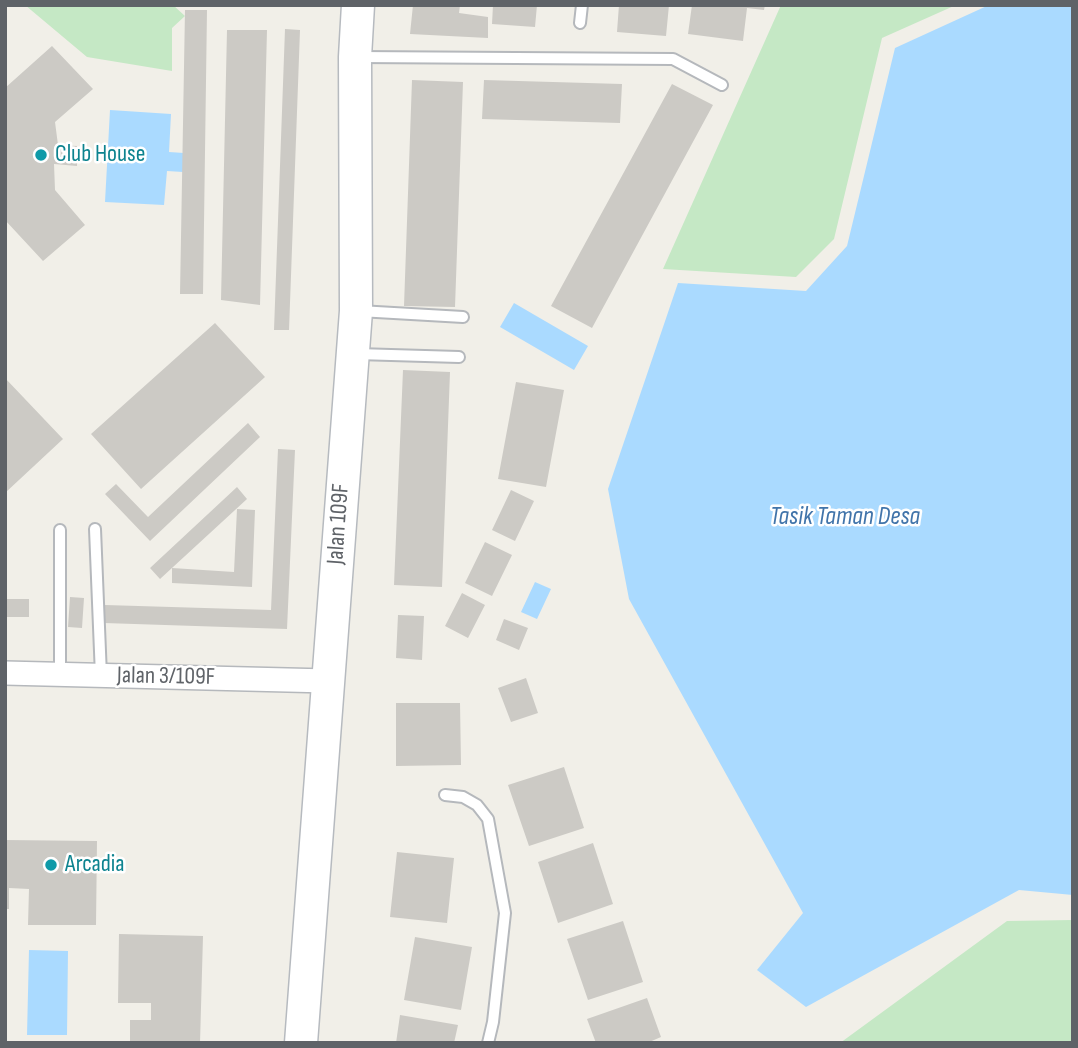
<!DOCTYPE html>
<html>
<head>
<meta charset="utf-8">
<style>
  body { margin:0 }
  #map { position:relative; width:1078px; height:1048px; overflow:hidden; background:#f1efe8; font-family:"Sofia Sans Condensed",sans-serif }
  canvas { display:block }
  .frame { position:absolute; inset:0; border:7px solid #5f6368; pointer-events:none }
</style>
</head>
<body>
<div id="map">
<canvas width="1078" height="1048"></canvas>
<div class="frame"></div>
</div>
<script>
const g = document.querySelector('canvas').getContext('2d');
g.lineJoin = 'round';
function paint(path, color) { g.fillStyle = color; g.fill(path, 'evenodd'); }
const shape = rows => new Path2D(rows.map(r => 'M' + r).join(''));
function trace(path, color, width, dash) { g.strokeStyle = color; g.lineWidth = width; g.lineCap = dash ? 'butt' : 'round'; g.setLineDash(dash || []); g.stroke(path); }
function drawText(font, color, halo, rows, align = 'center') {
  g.font = font + ' "Sofia Sans Condensed",sans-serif'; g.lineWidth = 5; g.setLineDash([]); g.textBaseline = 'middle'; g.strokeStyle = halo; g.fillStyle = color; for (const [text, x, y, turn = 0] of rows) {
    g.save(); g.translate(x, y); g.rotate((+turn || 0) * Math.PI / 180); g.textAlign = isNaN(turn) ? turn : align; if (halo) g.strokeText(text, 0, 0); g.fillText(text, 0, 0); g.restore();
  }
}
const green = shape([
  [25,5,173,5,185,16,172,28,172,71,87,57],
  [781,5,956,5,882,38,834,239,796,277,663,269],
  [1073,920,1073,1043,840,1043,1007,921]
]);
const water = shape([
  [989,5,1073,5,1073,895,1019,890,806,1007,757,970,803,913,629,599,608,489,678,283,806,291,847,246,895,48],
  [110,110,171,114,169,152,184,153,183,172,167,171,164,205,105,202],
  [514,303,588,346,574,370,500,327],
  [535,582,551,589,537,619,521,612],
  [29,950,68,951,67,1035,27,1035]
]);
const building = shape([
  [413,5,460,5,459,13,488,17,488,38,410,34],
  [493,5,537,5,535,27,492,24],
  [619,5,669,5,666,36,617,32],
  [692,5,765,5,764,10,747,8,743,41,688,34],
  [185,10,207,10,203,294,180,294],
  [285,29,300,30,289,330,274,330],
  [227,30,267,30,260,305,221,300],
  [52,46,93,89,55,122,58,145,77,146,77,166,54,164,55,190,85,225,43,261,5,220,5,88],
  [412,80,463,82,455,307,404,306],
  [484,80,622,84,620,123,482,119],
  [672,84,713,105,592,328,551,306],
  [215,323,265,377,141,489,91,434],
  [403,370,450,372,442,587,394,585],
  [5,378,63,439,5,493],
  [516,382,564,390,546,487,498,479],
  [248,423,260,437,150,541,105,494,116,484,148,517],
  [278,449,295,450,287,629,104,623,105,605,271,610],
  [237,487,247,499,160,579,150,568],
  [511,490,534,501,515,541,492,530],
  [237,509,255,510,252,587,172,583,172,568,234,572],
  [485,542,512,555,492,596,465,583],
  [462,593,485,605,468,638,445,626],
  [70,597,84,598,82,628,68,627],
  [5,599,29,599,29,617,5,617],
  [398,615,424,616,422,660,396,658],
  [504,619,528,628,519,650,496,640],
  [526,678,538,713,511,722,498,688],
  [396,703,460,703,461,765,396,766],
  [564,767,584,828,529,846,508,785],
  [5,840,97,841,96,925,28,925,29,889,9,888,9,909,5,909],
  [593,843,613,904,558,923,538,862],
  [397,852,454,858,447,923,390,917],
  [623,921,643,982,588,1000,567,939],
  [119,934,203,936,200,1043,130,1043,130,1020,151,1020,151,1003,118,1003],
  [415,937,472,947,461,1010,404,1000],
  [647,998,661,1037,647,1043,596,1043,587,1019],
  [400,1015,458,1025,454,1043,396,1043]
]);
const lane = shape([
  [580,23,582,5],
  [357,57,673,59,722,85],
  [359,311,463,317],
  [357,354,459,357],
  [95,529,101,676],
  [60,530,60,675],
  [445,795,463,797,477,805,488,819,505,913,493,1022,488,1043]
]);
const street = shape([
  [5,673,328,681]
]);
const secondary = shape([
  [301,1043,356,311,355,57,358,5]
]);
const markers = [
  [41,155,7,"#0f9aa8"],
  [51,865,7,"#0f9aa8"]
];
const cultureNames = [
  ["Club House",55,155],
  ["Arcadia",65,865]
];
const streetNames = [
  ["Jalan 109F",339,524,-86],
  ["Jalan 3/109F",166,677,1]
];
const waterNames = [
  ["Tasik Taman Desa",845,517]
];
paint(green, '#c5e8c5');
paint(water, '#aadaff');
paint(building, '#cccac5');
trace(lane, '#b5b8bc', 14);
trace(street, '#b5b8bc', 26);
trace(secondary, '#b6babf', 35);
trace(lane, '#fff', 10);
trace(street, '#fff', 23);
trace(secondary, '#fff', 32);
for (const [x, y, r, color] of markers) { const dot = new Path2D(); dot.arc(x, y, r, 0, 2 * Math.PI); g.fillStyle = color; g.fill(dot); trace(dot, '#fff', 2.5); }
drawText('24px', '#0d838f', '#fff', cultureNames, 'left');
drawText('24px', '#5f6368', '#fff', streetNames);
drawText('italic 26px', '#4174aa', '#fff', waterNames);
</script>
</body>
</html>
